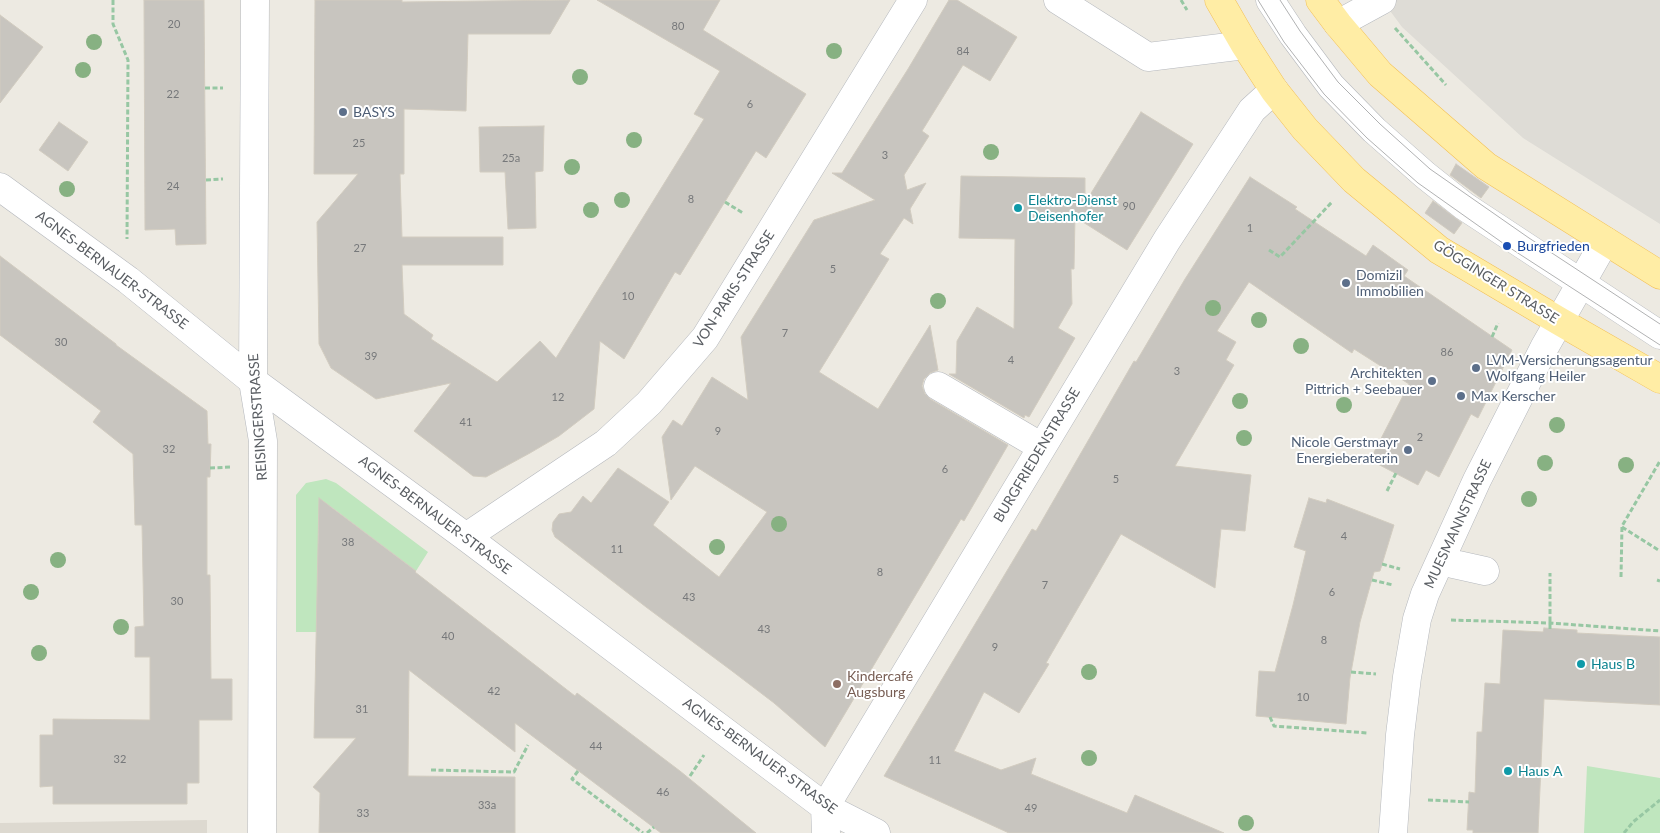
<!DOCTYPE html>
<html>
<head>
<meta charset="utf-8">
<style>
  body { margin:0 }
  canvas { display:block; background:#edeae2 }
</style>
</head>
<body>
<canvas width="1660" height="833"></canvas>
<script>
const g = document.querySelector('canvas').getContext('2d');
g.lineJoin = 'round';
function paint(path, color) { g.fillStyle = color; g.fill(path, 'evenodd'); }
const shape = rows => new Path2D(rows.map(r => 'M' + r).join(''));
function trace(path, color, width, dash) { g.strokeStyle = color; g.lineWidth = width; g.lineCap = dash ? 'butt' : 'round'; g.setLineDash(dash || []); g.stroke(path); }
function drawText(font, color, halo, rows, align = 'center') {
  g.font = font + ' Lato,sans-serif'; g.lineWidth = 4; g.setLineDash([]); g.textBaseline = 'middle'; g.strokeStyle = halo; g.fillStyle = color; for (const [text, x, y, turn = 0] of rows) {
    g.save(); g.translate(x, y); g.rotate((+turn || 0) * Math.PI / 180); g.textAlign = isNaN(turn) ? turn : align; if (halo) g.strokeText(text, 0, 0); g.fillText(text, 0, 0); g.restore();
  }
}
const industrial = shape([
  [1382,0,1660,0,1660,224,1523,138,1402,27]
]);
const education = shape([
  [207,820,207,833,0,833,0,823]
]);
const green = shape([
  [326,479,336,483,428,552,416,571,330,506,319,514,318,612,321,632,296,632,296,495,306,483],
  [1587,766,1660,778,1660,833,1584,833]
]);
const building = shape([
  [144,0,204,0,206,244,176,245,175,229,145,230,144,0],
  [315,0,402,0,402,2,570,0,550,34,468,34,466,111,404,109,404,174,400,174,402,237,503,237,503,265,402,265,404,314,433,335,431,339,497,382,540,341,556,358,704,119,694,114,720,71,597,0,720,0,703,30,806,94,766,158,756,151,680,275,675,272,624,359,600,341,594,409,559,436,530,453,486,477,473,476,414,431,451,383,376,399,331,368,319,344,317,222,358,174,314,174,315,0],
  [949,0,957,0,1017,37,990,81,963,65,922,131,929,136,904,175,907,190,926,183,910,209,913,224,904,218,880,254,889,259,819,372,878,409,930,325,938,370,930,373,924,379,922,386,925,394,930,399,1008,445,964,521,961,519,825,747,774,703,732,671,646,607,555,537,552,530,553,522,559,514,571,512,583,496,591,503,618,468,669,502,653,525,719,577,767,512,695,466,671,500,662,437,673,420,682,426,712,377,748,400,741,337,814,220,875,200,832,173,842,173,908,69,949,0],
  [0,15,43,47,0,103,0,15],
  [1141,112,1193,144,1127,250,1075,217,1074,269,1071,269,1072,304,1058,328,1075,338,1029,417,1025,415,1024,418,949,374,956,374,957,341,977,307,1014,329,1015,239,959,238,961,176,1085,178,1085,203,1141,112],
  [59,122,88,142,68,171,39,150,59,122],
  [544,126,543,171,535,172,536,228,508,229,505,172,480,172,479,127,544,126],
  [1456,164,1489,187,1481,198,1450,175,1456,164],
  [1250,177,1297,207,1295,209,1366,256,1373,245,1408,270,1404,276,1512,350,1478,418,1471,414,1439,477,1426,470,1418,485,1370,460,1409,384,1354,349,1352,353,1249,282,1217,331,1236,342,1226,360,1234,365,1175,466,1251,475,1245,531,1221,529,1215,588,1121,534,1046,663,1049,664,1019,713,984,692,954,751,1001,770,1036,758,1031,774,1127,813,1135,795,1224,833,1009,833,884,776,1032,529,1036,531,1134,361,1136,362,1185,279,1250,177],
  [1433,201,1462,223,1454,234,1425,213,1433,201],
  [0,256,116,344,116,345,207,411,208,444,211,444,210,477,207,477,207,575,210,575,211,679,232,679,232,720,199,720,199,783,187,783,187,804,53,804,53,786,40,787,40,735,53,735,53,719,150,720,150,657,135,657,135,627,144,626,142,525,135,525,133,454,93,422,101,411,0,335,0,256],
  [319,498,416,571,415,572,575,696,577,693,680,771,756,833,661,833,515,723,515,752,409,670,408,776,515,777,515,833,319,833,320,793,313,787,356,738,314,738,319,498],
  [1309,498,1326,503,1327,499,1394,525,1380,571,1374,572,1360,622,1350,678,1346,724,1256,716,1259,671,1275,672,1293,605,1306,551,1294,547,1309,498],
  [1544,628,1577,630,1577,633,1660,637,1660,705,1544,699,1538,833,1473,833,1473,830,1467,830,1469,792,1475,793,1477,732,1482,732,1485,683,1500,684,1503,630,1543,632,1544,628]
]);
const path = shape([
  [113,0,113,24,128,60,127,239],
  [1181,0,1187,10],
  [1395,28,1446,85],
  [205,88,223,88],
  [206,180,223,179],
  [725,202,743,213],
  [1269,250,1280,257,1332,202],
  [1492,337,1498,323],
  [210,468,231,467],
  [1387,491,1396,473],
  [1622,527,1660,551],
  [1382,564,1400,569],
  [1621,577,1622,526,1660,461],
  [1372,580,1393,585],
  [1657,580,1660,581],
  [1451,620,1550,623,1660,631],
  [1550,629,1550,573],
  [1351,672,1376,674],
  [1270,717,1274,726,1368,733],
  [431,770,514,772,528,745],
  [578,771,572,779,643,833],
  [690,776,704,755],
  [1428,800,1469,802],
  [647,833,654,827],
  [1624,833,1633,822,1660,800]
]);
const minor = shape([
  [255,0,253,381,263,441,262,833],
  [1058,0,1148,57,1245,45],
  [1270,0,1293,35,1331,86,1374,130,1425,175,1464,206,1660,335],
  [1338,24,1382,0],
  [0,187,128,280,253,381,466,537,825,807,876,833],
  [938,386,1042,447],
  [466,537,606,443,649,403,705,338,913,0],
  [1440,561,1485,571],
  [826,833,825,807,1167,240,1252,110,1274,90],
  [1393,833,1400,735,1407,677,1417,619,1425,594,1477,480,1544,348,1605,241]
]);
const major = shape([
  [1219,0,1245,45,1274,90,1305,129,1354,180,1439,250,1559,321,1660,379],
  [1320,0,1338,24,1380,74,1486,166,1660,275]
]);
const tram = shape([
  [1258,0,1284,42,1324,94,1367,138,1418,183,1507,246,1660,345],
  [1280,0,1300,31,1338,82,1380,124,1430,169,1529,238,1660,324]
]);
const trees = [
  [94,42],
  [834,51],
  [83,70],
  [580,77],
  [634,140],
  [991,152],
  [572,167],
  [67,189],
  [622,200],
  [591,210],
  [938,301],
  [1213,308],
  [1259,320],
  [1301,346],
  [1240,401],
  [1344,405],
  [1557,425],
  [1244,438],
  [1545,463],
  [1626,465],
  [1529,499],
  [779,524],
  [717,547],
  [58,560],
  [31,592],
  [121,627],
  [39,653],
  [1089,672],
  [1089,758],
  [1246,823]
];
const markers = [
  [343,112,5,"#5c6f8a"],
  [1018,208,5,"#0f9aa8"],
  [1507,246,5,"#1a4fb4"],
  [1346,283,5,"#5c6f8a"],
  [1476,368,5,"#5c6f8a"],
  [1432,381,5,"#5c6f8a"],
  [1461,396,5,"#5c6f8a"],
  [1408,450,5,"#5c6f8a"],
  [1581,664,5,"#0f9aa8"],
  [837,684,5,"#8d6e63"],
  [1508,771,5,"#0f9aa8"]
];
const numberNames = [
  ["20",174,24],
  ["80",678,26],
  ["84",963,51],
  ["22",173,94],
  ["6",750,104],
  ["25",359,143],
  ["3",885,155],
  ["25a",511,158],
  ["24",173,186],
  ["8",691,199],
  ["90",1129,206],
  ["1",1250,228],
  ["27",360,248],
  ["5",833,269],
  ["10",628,296],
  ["7",785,333],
  ["30",61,342],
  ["86",1447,352],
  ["39",371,356],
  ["4",1011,360],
  ["3",1177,371],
  ["12",558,397],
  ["41",466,422],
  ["9",718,431],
  ["2",1420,437],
  ["32",169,449],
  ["6",945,469],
  ["5",1116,479],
  ["4",1344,536],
  ["38",348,542],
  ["11",617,549],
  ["8",880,572],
  ["7",1045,585],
  ["6",1332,592],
  ["43",689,597],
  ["30",177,601],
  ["43",764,629],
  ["40",448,636],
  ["8",1324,640],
  ["9",995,647],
  ["42",494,691],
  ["10",1303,697],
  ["31",362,709],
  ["44",596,746],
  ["32",120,759],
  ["11",935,760],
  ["46",663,792],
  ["33a",487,805],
  ["49",1031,808],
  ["33",363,813]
];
const serviceNames = [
  ["BASYS",353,112],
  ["Domizil",1356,275],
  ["Immobilien",1356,291],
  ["LVM-Versicherungsagentur",1486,360],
  ["Wolfgang Heiler",1486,376],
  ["Architekten",1422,373,"right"],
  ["Pittrich + Seebauer",1422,389,"right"],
  ["Max Kerscher",1471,396],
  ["Nicole Gerstmayr",1398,442,"right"],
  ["Energieberaterin",1398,458,"right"]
];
const cultureNames = [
  ["Elektro-Dienst",1028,200],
  ["Deisenhofer",1028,216],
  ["Haus B",1591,664],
  ["Haus A",1518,771]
];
const transitNames = [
  ["Burgfrieden",1517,246]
];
const streetNames = [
  ["AGNES-BERNAUER-STRASSE",112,270,37],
  ["GÖGGINGER STRASSE",1496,282,32],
  ["VON-PARIS-STRASSE",734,289,-57],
  ["REISINGERSTRASSE",258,417,-94],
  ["BURGFRIEDENSTRASSE",1037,455,-59],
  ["AGNES-BERNAUER-STRASSE",435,515,37],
  ["MUESMANNSTRASSE",1458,524,-65],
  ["AGNES-BERNAUER-STRASSE",760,756,36]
];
const educationNames = [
  ["Kindercafé",847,676],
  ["Augsburg",847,692]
];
paint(industrial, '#dedcd6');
paint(education, '#ddd9d0');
paint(green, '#bfe6be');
paint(building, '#c8c5bf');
trace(building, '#d2ccc0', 1);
trace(minor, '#b5b8bd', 29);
trace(major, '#f3c056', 29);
trace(path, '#97c7a3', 3, [5, 2.5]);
trace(minor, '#fff', 28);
trace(major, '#ffeda5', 28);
trace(tram, '#b1b2b3', 1);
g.fillStyle = '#87b182';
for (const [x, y] of trees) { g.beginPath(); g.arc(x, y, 8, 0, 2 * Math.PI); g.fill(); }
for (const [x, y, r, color] of markers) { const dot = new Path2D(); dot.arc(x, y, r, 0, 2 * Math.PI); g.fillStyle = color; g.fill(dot); trace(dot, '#fff', 2); }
drawText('11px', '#76787a', null, numberNames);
drawText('14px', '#4e5e75', '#fff', serviceNames, 'left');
drawText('14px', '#0d838f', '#fff', cultureNames, 'left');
drawText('14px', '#164399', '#fff', transitNames, 'left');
drawText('14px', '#5a5e63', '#fff', streetNames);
drawText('14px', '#785e54', '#fff', educationNames, 'left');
</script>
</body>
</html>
